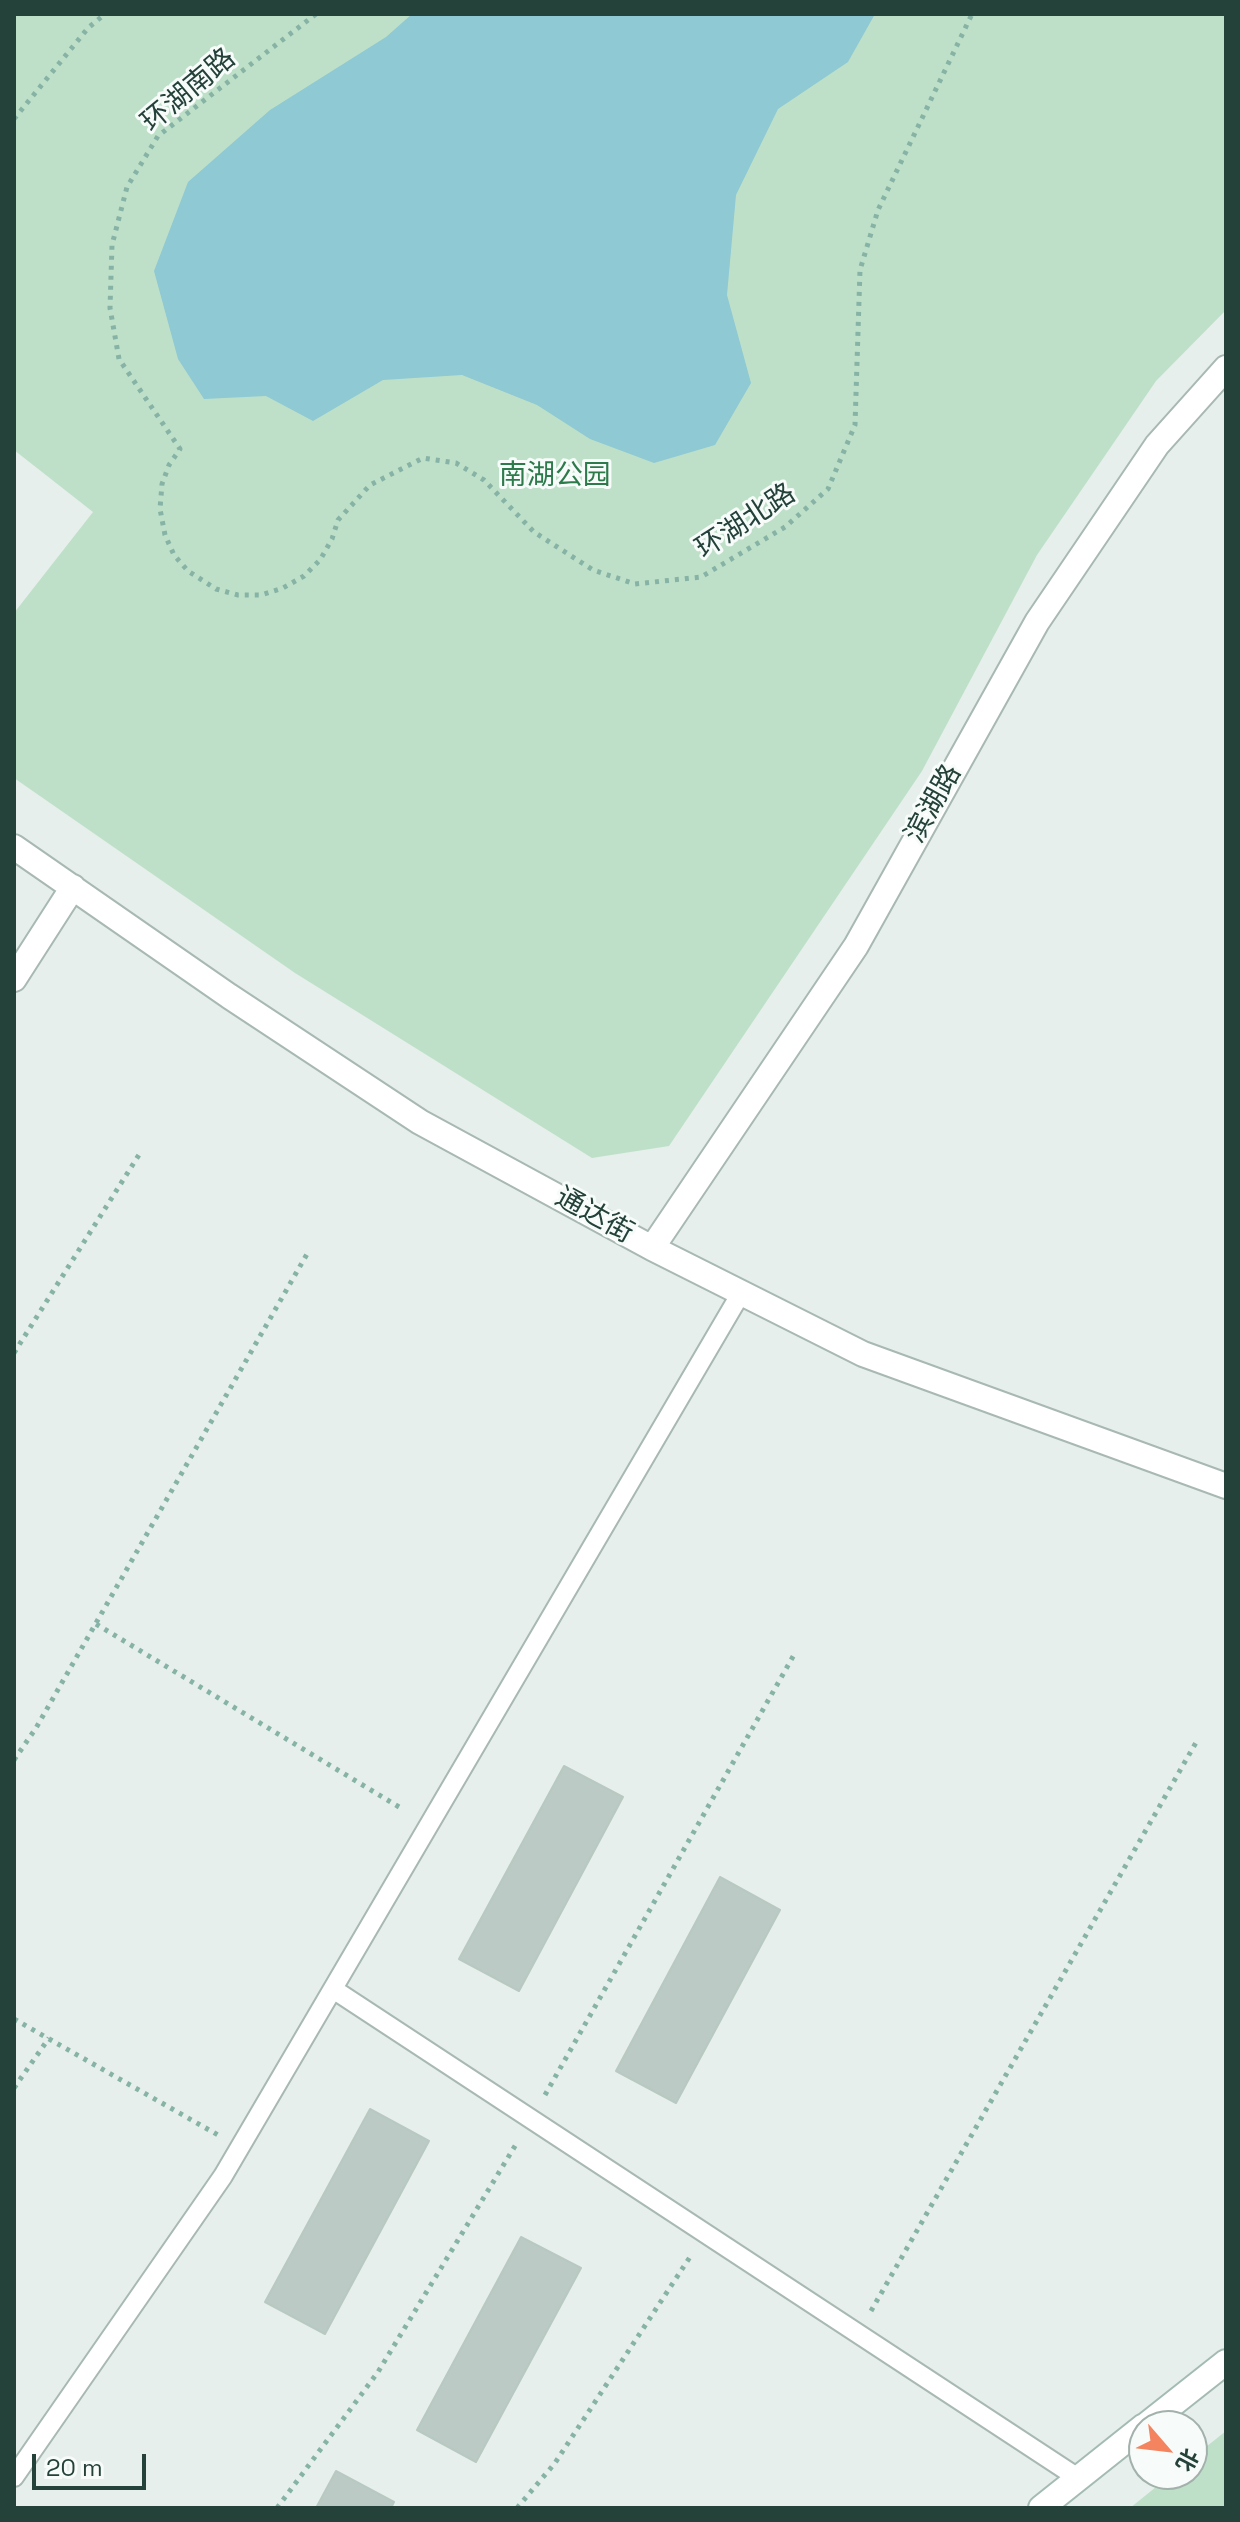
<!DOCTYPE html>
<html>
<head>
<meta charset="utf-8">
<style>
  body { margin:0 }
  #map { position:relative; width:1240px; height:2522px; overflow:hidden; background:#e6efeb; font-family:"Space Grotesk","Noto Sans SC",sans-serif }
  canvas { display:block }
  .frame { position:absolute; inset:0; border:16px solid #24423a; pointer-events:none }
  .north { position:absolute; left:1128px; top:2410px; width:80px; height:80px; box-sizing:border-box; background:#f7fbf9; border:2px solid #a3b1ad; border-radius:50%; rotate:118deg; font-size:22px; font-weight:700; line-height:32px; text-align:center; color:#24423a }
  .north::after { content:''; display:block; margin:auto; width:28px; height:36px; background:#f4845f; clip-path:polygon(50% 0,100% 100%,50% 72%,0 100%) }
  .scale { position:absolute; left:32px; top:2454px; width:114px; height:36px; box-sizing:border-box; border:4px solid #24423a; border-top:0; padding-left:10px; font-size:24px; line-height:28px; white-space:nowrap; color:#24423a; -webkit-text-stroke:6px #f7fbf9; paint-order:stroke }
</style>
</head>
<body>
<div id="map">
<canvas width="1240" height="2522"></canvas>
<div class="frame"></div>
<div class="north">北</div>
<div class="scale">20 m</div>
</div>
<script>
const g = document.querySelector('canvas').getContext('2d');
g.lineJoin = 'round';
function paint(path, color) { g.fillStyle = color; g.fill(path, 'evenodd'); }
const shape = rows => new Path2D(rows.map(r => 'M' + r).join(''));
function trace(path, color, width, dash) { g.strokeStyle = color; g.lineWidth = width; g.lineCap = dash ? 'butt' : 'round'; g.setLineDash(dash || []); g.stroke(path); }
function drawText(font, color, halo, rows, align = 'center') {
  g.font = font + ' "Space Grotesk","Noto Sans SC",sans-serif'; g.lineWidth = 6; g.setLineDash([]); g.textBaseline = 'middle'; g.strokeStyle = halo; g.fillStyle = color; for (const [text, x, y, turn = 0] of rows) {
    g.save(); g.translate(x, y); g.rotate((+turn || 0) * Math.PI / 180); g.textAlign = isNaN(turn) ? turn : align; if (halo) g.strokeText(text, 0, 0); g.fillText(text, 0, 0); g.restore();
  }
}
const green = shape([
  [14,14,1226,14,1226,310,1156,381,1037,555,922,771,669,1146,592,1158,295,973,14,778,14,613,93,512,14,450],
  [1226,2431,1226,2508,1130,2508,1172,2474,1192,2474,1192,2458]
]);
const water = shape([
  [412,14,875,14,848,62,778,109,736,195,727,295,751,383,715,445,654,463,590,439,537,405,462,375,383,380,313,421,266,396,204,399,178,359,154,271,188,182,270,110,386,37]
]);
const building = shape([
  [564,1766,623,1797,519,1991,459,1959,564,1766],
  [720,1877,780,1910,676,2103,616,2071,720,1877],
  [370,2109,429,2141,325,2334,265,2302,370,2109],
  [521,2237,581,2268,476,2462,417,2430,521,2237],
  [336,2471,394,2502,391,2508,316,2508,336,2471]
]);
const path = shape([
  [316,14,158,136,127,187,112,245,110,308,119,359,180,449,169,465,162,484,160,509,165,535,174,555,188,571,216,589,238,595,261,595,283,588,304,576,320,560,332,539,338,520,370,485,423,458,456,463,484,480,534,532,593,570,635,584,701,577,785,527,828,489,855,425,860,270,878,210,972,14],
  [14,119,88,28,105,14],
  [14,1353,142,1150],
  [96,1624,404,1810],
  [14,1760,36,1728,307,1254],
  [14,2019,218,2135],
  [14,2088,49,2038],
  [545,2095,795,1653],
  [871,2311,1198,1739],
  [277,2508,378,2372,518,2141],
  [517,2508,555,2463,690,2257]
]);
const lane = shape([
  [333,1989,1078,2478],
  [14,2477,223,2176,741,1293]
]);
const street = shape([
  [14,847,229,996,420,1122,652,1248,863,1354,1226,1486],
  [14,979,73,887],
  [652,1248,856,946,1037,622,1157,445,1226,368]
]);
const secondary = shape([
  [1145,2426,1226,2362],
  [1041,2508,1144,2426]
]);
const streetNames = [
  ["环湖南路",189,91,-40],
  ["环湖北路",746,522,-33],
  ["滨湖路",934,804,-61],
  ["通达街",594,1216,29]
];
const parkNames = [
  ["南湖公园",555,476]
];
paint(green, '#bfe0c8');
paint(water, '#8ec9d4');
paint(building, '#bbcac4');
trace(building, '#b8c9c2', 2);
trace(lane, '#a8b8b2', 22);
trace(street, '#a8b8b2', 28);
trace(secondary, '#a4bbb3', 28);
trace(path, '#86b3a5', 5, [4, 6]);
trace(lane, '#fff', 18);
trace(street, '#fff', 24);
trace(secondary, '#fff', 24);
drawText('28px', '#24423a', '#f7fbf9', streetNames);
drawText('28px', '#2d7a4b', '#f7fbf9', parkNames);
</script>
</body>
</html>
